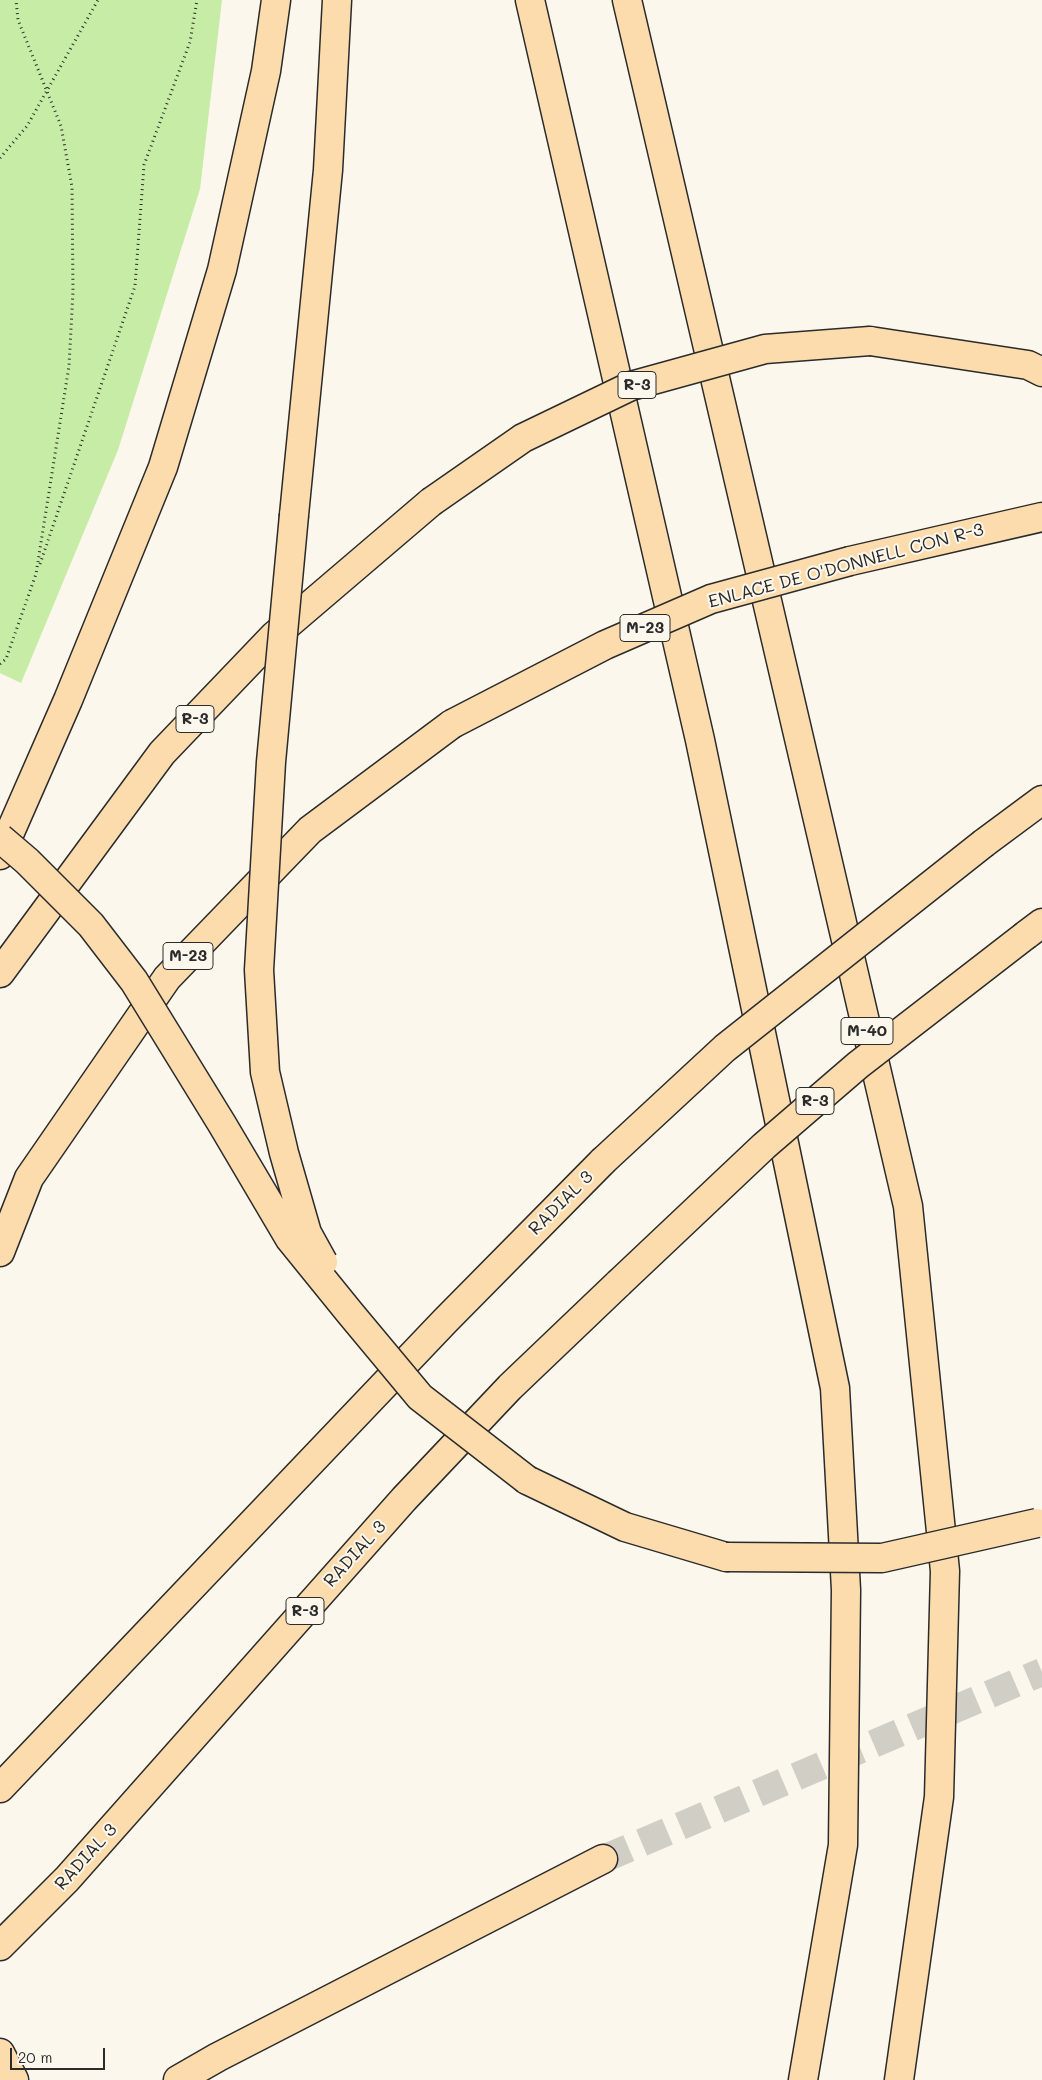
<!DOCTYPE html>
<html>
<head>
<meta charset="utf-8">
<style>
  body { margin:0 }
  #map { position:relative; width:1042px; height:2080px; overflow:hidden; background:#fbf7ec; font-family:Mali,sans-serif }
  canvas { display:block }
  .scale { position:absolute; left:10px; top:2048px; width:95px; height:22px; box-sizing:border-box; border:2px solid #2b2b2b; border-top:0; padding-left:6px; font-size:15px; line-height:18px; white-space:nowrap; color:#2b2b2b; -webkit-text-stroke:4px #fbf7ec; paint-order:stroke }
</style>
</head>
<body>
<div id="map">
<canvas width="1042" height="2080"></canvas>
<div class="scale">20 m</div>
</div>
<script>
const g = document.querySelector('canvas').getContext('2d');
g.lineJoin = 'round';
function paint(path, color) { g.fillStyle = color; g.fill(path, 'evenodd'); }
const shape = rows => new Path2D(rows.map(r => 'M' + r).join(''));
function trace(path, color, width, dash) { g.strokeStyle = color; g.lineWidth = width; g.lineCap = dash ? 'butt' : 'round'; g.setLineDash(dash || []); g.stroke(path); }
function drawText(font, color, halo, rows, align = 'center') {
  g.font = font + ' Mali,sans-serif'; g.lineWidth = 4; g.setLineDash([]); g.textBaseline = 'middle'; g.strokeStyle = halo; g.fillStyle = color; for (const [text, x, y, turn = 0] of rows) {
    g.save(); g.translate(x, y); g.rotate((+turn || 0) * Math.PI / 180); g.textAlign = isNaN(turn) ? turn : align; if (halo) g.strokeText(text, 0, 0); g.fillText(text, 0, 0); g.restore();
  }
}
const green = shape([
  [0,0,222,0,200,189,118,450,21,683,0,673]
]);
const highwayTunnel = shape([
  [603,1859,1042,1672]
]);
const path = shape([
  [0,158,27,126,98,0],
  [40,564,135,286,144,165,190,42,197,0],
  [0,664,6,659,36,574,69,366,73,291,72,187,61,126,18,20,16,0]
]);
const highway = shape([
  [530,0,700,740,835,1388,846,1590,843,1845,803,2080],
  [627,0,908,1206,945,1571,939,1797,899,2080],
  [870,341,1028,365,1042,372],
  [294,515,328,170,337,0],
  [850,561,1042,517],
  [984,843,1042,800],
  [0,855,68,700,163,467,222,270,266,71,276,0],
  [1026,935,1042,923],
  [0,973,162,753,274,636,431,502],
  [0,1252,29,1178,167,978,310,830,452,724],
  [527,1480,625,1527,726,1557],
  [0,1788,445,1321,603,1161],
  [0,1946,67,1879,404,1499,510,1387,619,1283],
  [0,2053,14,2080],
  [178,2080,218,2057,603,1859]
]);
const highwayBridge = shape([
  [431,502,523,438,631,386,765,349,870,341],
  [294,515,271,762,259,970,265,1072,284,1153,307,1233,323,1262],
  [452,724,605,645,711,599,850,561],
  [0,838,27,861,91,925,134,981,222,1124,290,1239,350,1313,420,1397,527,1480],
  [603,1161,725,1048,984,843],
  [619,1283,764,1146,858,1065,1026,935],
  [726,1557,882,1558,1037,1523]
]);
const shields = [
  [637,385,38],
  [645,628,50],
  [195,719,38],
  [188,956,50],
  [867,1031,52],
  [815,1101,38],
  [305,1611,38]
];
const shieldNames = [
  ["R-3",637,385],
  ["M-23",645,628],
  ["R-3",195,719],
  ["M-23",188,956],
  ["M-40",867,1031],
  ["R-3",815,1101],
  ["R-3",305,1611]
];
const streetNames = [
  ["ENLACE DE O'DONNELL CON R-3",846,566,-15],
  ["RADIAL 3",561,1203,-45],
  ["RADIAL 3",355,1554,-48],
  ["RADIAL 3",86,1857,-48]
];
paint(green, '#c6eca6');
trace(highwayTunnel, '#d1cec5', 28, [28, 14]);
trace(highway, '#2b2b2b', 31);
trace(path, '#2b2b2b', 3, [1, 4]);
trace(highway, '#fcdcac', 28);
trace(highwayBridge, '#2b2b2b', 31, []);
trace(highwayBridge, '#fcdcac', 28);
for (const [x, y, w] of shields) { const box = new Path2D(); box.roundRect(x - w / 2, y - 13.5, w, 27, 4); g.fillStyle = '#fbf7ec'; g.fill(box); trace(box, '#2b2b2b', 1); }
drawText('bold 16px', '#2b2b2b', null, shieldNames);
drawText('18px', '#2b2b2b', '#fbf7ec', streetNames);
</script>
</body>
</html>
